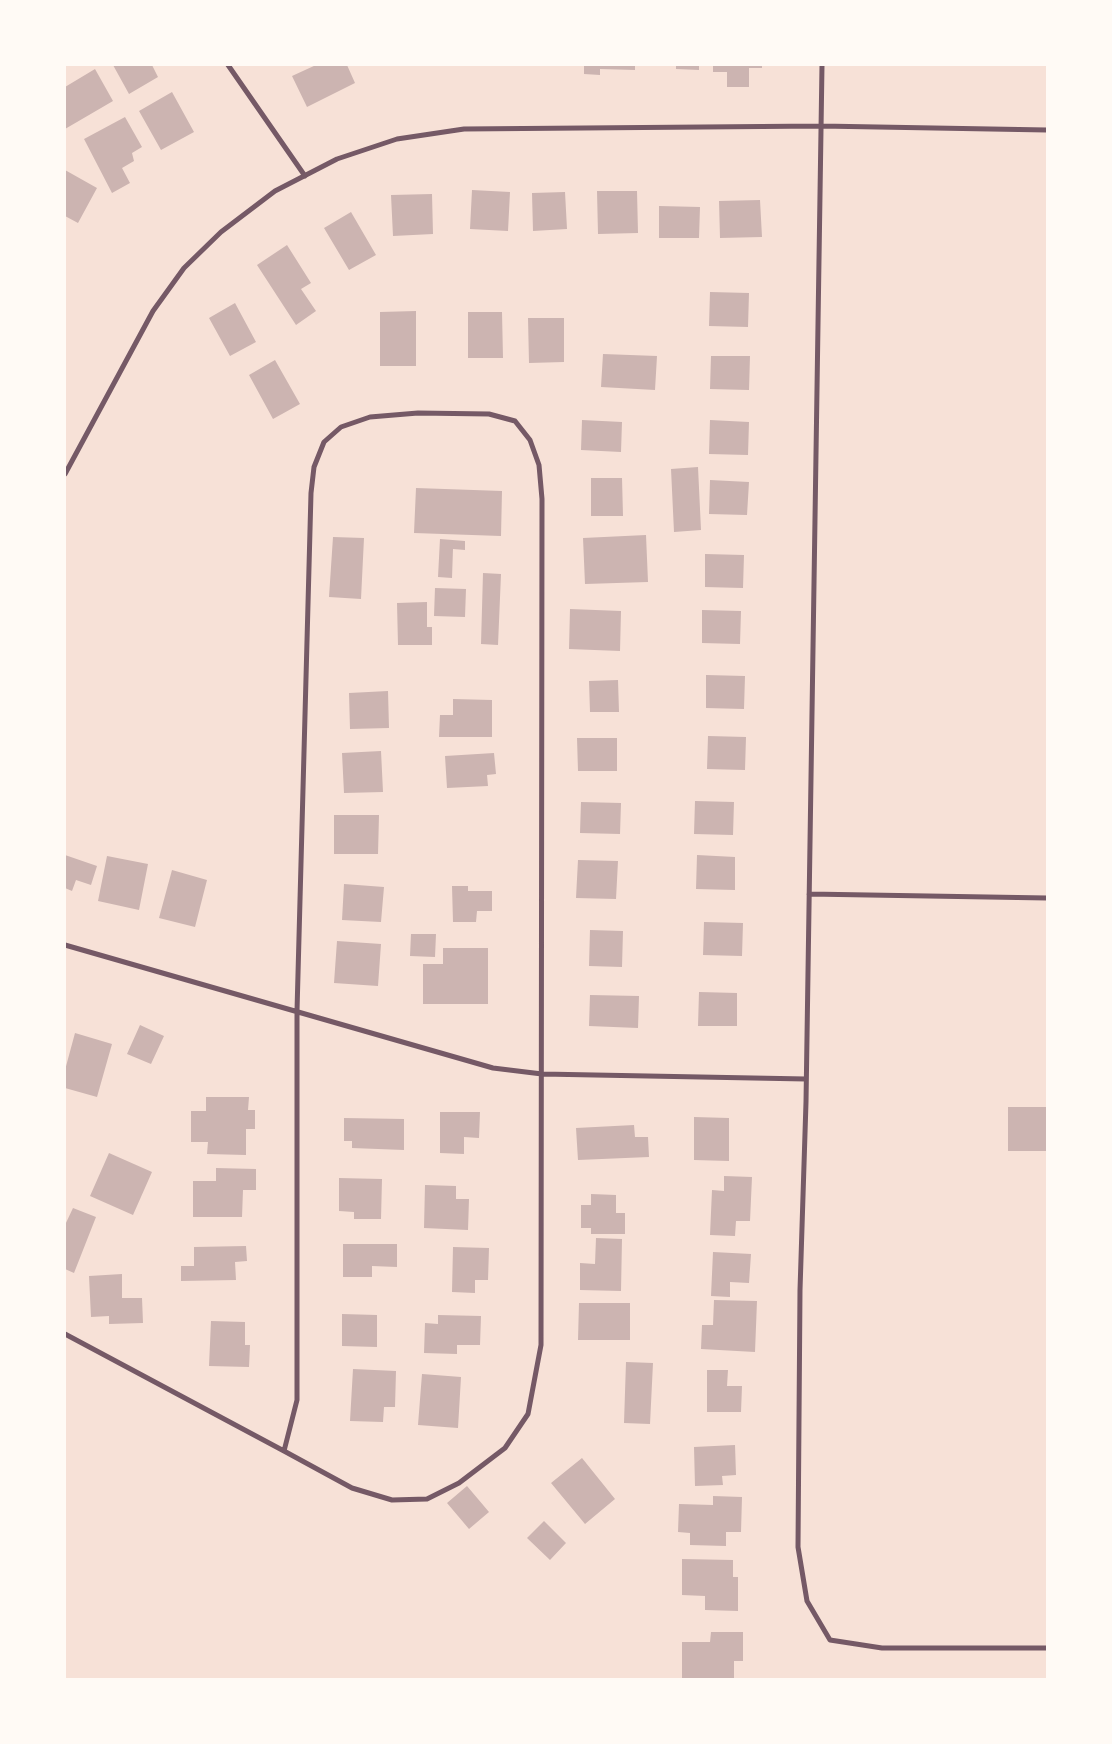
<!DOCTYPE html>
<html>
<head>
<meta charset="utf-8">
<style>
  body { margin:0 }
  #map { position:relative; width:1112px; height:1744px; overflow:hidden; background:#f7e1d7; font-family:"IBM Plex Sans",sans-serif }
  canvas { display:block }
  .frame { position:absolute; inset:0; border:66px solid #fffaf5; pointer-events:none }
</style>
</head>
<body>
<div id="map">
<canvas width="1112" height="1744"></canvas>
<div class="frame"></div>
</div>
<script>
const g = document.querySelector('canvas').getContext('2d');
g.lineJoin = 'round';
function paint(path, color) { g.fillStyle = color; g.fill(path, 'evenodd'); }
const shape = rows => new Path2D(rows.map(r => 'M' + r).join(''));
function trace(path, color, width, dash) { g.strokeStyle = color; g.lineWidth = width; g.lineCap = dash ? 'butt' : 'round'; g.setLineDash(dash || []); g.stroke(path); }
const building = shape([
  [113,65,152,65,158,77,129,94],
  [316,65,347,65,355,83,307,107,292,76],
  [584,65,635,65,635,70,600,69,600,75,584,74],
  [676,65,699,65,699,70,676,69],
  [713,65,762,65,762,68,749,68,749,87,727,87,727,72,713,72],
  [95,69,113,101,65,129,65,87],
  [172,92,194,132,161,150,139,111],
  [125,117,142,147,132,153,134,161,122,168,130,183,112,193,84,139],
  [65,170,97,188,78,223,65,216],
  [472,190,510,192,508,231,470,229],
  [597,191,637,191,638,233,598,234],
  [565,192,567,229,533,231,532,193],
  [432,194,433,234,393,236,391,195],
  [760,200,762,237,720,238,719,201],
  [659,206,700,207,699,238,659,238],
  [351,212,376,255,349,270,324,228],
  [287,245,311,283,301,289,316,311,296,325,257,265],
  [710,292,749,293,748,327,709,326],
  [235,303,256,342,230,356,209,318],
  [416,311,416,366,380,366,380,312],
  [468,312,502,312,503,358,468,358],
  [528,318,564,318,564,362,529,363],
  [603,354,657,356,655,390,601,387],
  [711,356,750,356,749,390,710,389],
  [275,360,300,404,273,419,249,375],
  [582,420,622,422,621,452,581,450],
  [710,420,749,422,748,455,709,454],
  [698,467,701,530,674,532,671,469],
  [591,478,622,478,623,516,591,516],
  [710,480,749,482,747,515,709,514],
  [416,488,502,491,501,536,414,533],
  [646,535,648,582,585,584,583,538],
  [333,537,364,538,361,599,329,597],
  [440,539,465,541,465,550,453,549,452,578,438,577],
  [705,554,744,555,743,588,705,587],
  [483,573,501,574,498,645,481,644],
  [435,588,466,589,465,617,434,616],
  [427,602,427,627,432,627,432,645,398,645,397,603],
  [570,609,621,611,620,651,569,649],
  [702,610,741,611,740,644,702,643],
  [706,675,745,676,744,709,706,708],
  [618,680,619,712,590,712,589,681],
  [388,691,389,728,350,729,349,693],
  [453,699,492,700,492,737,439,737,440,715,453,715],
  [708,736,746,737,745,770,707,769],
  [577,738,617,738,617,771,578,771],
  [381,751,383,792,344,793,342,753],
  [494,753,496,774,487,775,488,786,447,788,445,756],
  [695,801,734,802,733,835,694,834],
  [581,802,621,803,620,834,580,833],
  [334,815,379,815,378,854,334,854],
  [65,855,97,866,91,885,76,880,72,891,65,888],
  [697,855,735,857,735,890,696,889],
  [107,856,148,864,139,910,98,901],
  [578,860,618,861,616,899,576,898],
  [172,870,207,880,195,927,159,918],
  [344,884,384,887,381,922,342,920],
  [452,886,468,886,468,891,492,891,492,911,477,911,476,922,453,922],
  [704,922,743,923,742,956,703,955],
  [590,930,623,931,622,967,589,966],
  [411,934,436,934,435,957,410,956],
  [337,941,381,944,378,986,334,983],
  [443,948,488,948,488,1004,423,1004,423,964,443,964],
  [699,992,737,993,737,1026,698,1026],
  [590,995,639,996,638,1028,589,1026],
  [140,1025,164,1036,151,1064,127,1054],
  [75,1033,112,1044,97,1097,65,1088,65,1070],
  [206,1097,249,1097,248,1110,255,1110,255,1129,246,1129,246,1155,207,1154,208,1142,191,1142,191,1111,206,1111],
  [1008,1107,1047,1107,1047,1151,1008,1151],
  [440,1112,480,1112,479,1138,464,1137,464,1154,440,1153],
  [694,1117,729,1118,729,1161,694,1160],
  [344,1118,404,1119,404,1150,352,1148,352,1141,344,1141],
  [634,1125,635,1137,648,1137,649,1157,578,1160,576,1128],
  [109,1153,152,1172,133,1215,90,1196],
  [216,1168,256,1169,256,1190,243,1190,242,1217,193,1217,193,1181,216,1181],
  [724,1176,752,1177,750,1221,736,1221,735,1236,710,1235,712,1190,724,1191],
  [339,1178,382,1179,381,1219,354,1219,354,1212,339,1211],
  [425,1185,456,1186,456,1199,469,1199,468,1230,424,1228],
  [591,1194,616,1195,616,1213,625,1213,625,1234,591,1234,591,1228,581,1228,581,1205,591,1205],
  [73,1208,96,1217,74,1273,65,1269,65,1225],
  [596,1238,622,1239,621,1291,580,1290,580,1263,595,1264],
  [343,1244,397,1244,397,1267,372,1266,372,1277,343,1277],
  [246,1246,247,1261,235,1262,236,1280,181,1281,181,1266,194,1266,194,1247],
  [453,1247,489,1248,488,1280,475,1280,475,1293,452,1292],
  [713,1252,751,1254,749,1283,730,1282,730,1297,711,1296],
  [122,1274,122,1298,142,1298,143,1323,109,1324,109,1316,91,1317,89,1276],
  [714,1300,757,1301,755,1352,701,1349,702,1325,713,1325],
  [579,1303,630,1303,630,1340,578,1340],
  [342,1314,377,1315,377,1347,342,1346],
  [438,1315,481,1316,480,1345,457,1345,457,1354,424,1353,425,1323,438,1324],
  [211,1321,245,1322,245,1345,250,1345,249,1367,209,1366],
  [626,1362,653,1363,650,1424,624,1423],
  [353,1369,396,1371,395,1407,384,1407,383,1422,350,1421],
  [707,1370,728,1370,727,1386,742,1386,741,1412,707,1412],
  [422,1374,461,1377,458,1428,418,1425],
  [735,1445,736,1475,722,1476,723,1485,695,1486,694,1447],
  [582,1458,615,1499,585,1524,551,1483],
  [467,1486,489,1512,469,1529,447,1503],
  [713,1496,742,1497,741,1532,726,1532,726,1546,690,1545,690,1533,678,1532,679,1504,713,1505],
  [544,1521,566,1543,550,1560,527,1538],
  [682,1559,733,1560,733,1577,738,1577,738,1611,705,1610,705,1596,682,1595],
  [711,1632,743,1632,743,1661,734,1661,734,1678,682,1678,682,1642,710,1642]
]);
const minor = shape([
  [228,65,305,176],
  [822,65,806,1102,800,1290,798,1547,807,1601,830,1640,882,1648,1047,1648],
  [65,474,153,311,184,268,221,232,275,191,337,159,397,139,464,129,821,126,1047,130],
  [809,894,1047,898],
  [65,945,493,1068,542,1074,806,1079],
  [65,1334,284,1451,352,1488,392,1500,427,1499,459,1483,505,1448,528,1414,541,1345,542,499,539,465,530,440,515,421,489,414,418,413,370,417,341,427,324,442,314,467,311,493,297,1011,297,1400,284,1451]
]);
paint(building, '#ccb4b1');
trace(minor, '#755966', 5);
</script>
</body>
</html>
